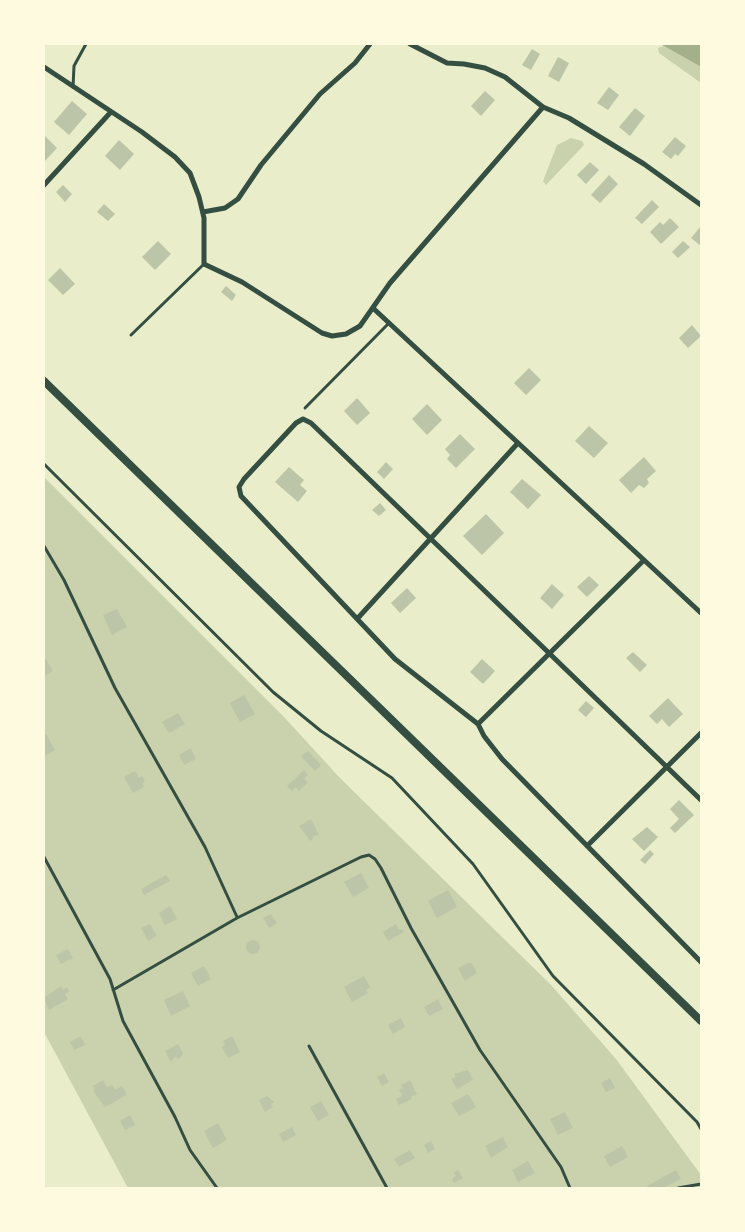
<!DOCTYPE html>
<html>
<head>
<meta charset="utf-8">
<style>
  body { margin:0 }
  #map { position:relative; width:745px; height:1232px; overflow:hidden; background:#e9edc9; font-family:"DejaVu Sans",sans-serif }
  canvas { display:block }
  .frame { position:absolute; inset:0; border:45px solid #fefae0; pointer-events:none }
</style>
</head>
<body>
<div id="map">
<canvas width="745" height="1232"></canvas>
<div class="frame"></div>
</div>
<script>
const g = document.querySelector('canvas').getContext('2d');
g.lineJoin = 'round';
function paint(path, color) { g.fillStyle = color; g.fill(path, 'evenodd'); }
const shape = rows => new Path2D(rows.map(r => 'M' + r).join(''));
function trace(path, color, width, dash) { g.strokeStyle = color; g.lineWidth = width; g.lineCap = dash ? 'butt' : 'round'; g.setLineDash(dash || []); g.stroke(path); }
const green = shape([
  [664,46,701,67,701,83,659,53,658,48],
  [571,138,582,141,584,145,546,185,543,181,557,145],
  [44,477,284,717,340,778,551,985,616,1059,701,1175,701,1188,128,1188,44,1032]
]);
const water = shape([
  [660,44,701,44,701,67,664,46]
]);
const building = shape([
  [532,49,540,54,531,70,522,65],
  [558,57,569,63,559,82,548,76],
  [609,87,619,95,608,110,597,103],
  [485,91,495,100,481,116,471,106],
  [72,101,87,114,69,135,54,122],
  [635,108,645,116,630,136,619,127],
  [44,135,57,148,44,162],
  [675,137,686,146,678,156,675,154,671,159,662,152],
  [119,140,134,154,120,170,105,156],
  [590,162,599,170,586,184,577,175],
  [609,175,618,184,600,203,591,195],
  [63,185,72,194,65,202,56,192],
  [652,200,659,207,642,224,635,218],
  [104,204,115,214,108,221,97,212],
  [670,218,679,227,661,244,650,232,660,222,663,225],
  [701,226,701,246,691,238],
  [158,241,171,254,155,270,142,257],
  [683,241,690,247,678,258,672,252],
  [60,268,75,284,63,295,48,280],
  [226,286,236,295,232,301,221,292],
  [692,325,701,336,688,348,679,338],
  [529,368,541,380,526,395,514,383],
  [357,398,370,413,357,425,344,411],
  [427,404,442,420,427,435,412,419],
  [589,426,608,443,594,458,575,441],
  [460,434,475,449,456,468,447,459,450,455,445,449],
  [644,457,656,471,647,479,649,483,644,488,639,485,631,493,619,480],
  [386,462,393,469,384,479,377,472],
  [289,467,304,480,300,485,307,491,298,502,275,482],
  [522,479,541,495,528,509,510,492],
  [380,503,386,510,379,516,372,510],
  [486,514,504,533,482,555,463,536],
  [589,576,599,585,587,597,577,587],
  [552,584,564,595,552,609,540,598],
  [407,588,416,598,400,613,391,603],
  [117,609,127,627,112,635,103,615],
  [633,652,647,665,640,672,626,658],
  [46,659,53,671,44,676,44,660],
  [482,659,495,671,483,684,470,672],
  [244,695,255,714,240,722,230,703],
  [668,698,683,714,669,727,662,719,657,724,649,716],
  [586,701,594,708,586,717,578,710],
  [178,713,185,724,169,733,162,722],
  [46,734,55,750,44,756,44,735],
  [191,748,196,759,184,765,179,755],
  [308,751,321,765,315,771,301,756],
  [304,770,308,775,304,779,308,782,299,791,296,787,292,791,287,786],
  [135,771,139,778,142,776,145,781,142,783,144,787,133,793,124,777],
  [679,800,694,815,675,833,670,828,679,819,670,809],
  [311,819,319,835,313,836,313,839,310,841,299,826],
  [647,827,658,837,644,851,632,839],
  [650,850,654,854,645,864,640,860],
  [361,873,369,888,353,897,344,882],
  [166,875,170,881,144,895,141,889],
  [448,890,457,907,437,918,428,901],
  [170,906,177,919,165,925,159,913],
  [271,914,277,923,269,928,263,918],
  [150,924,157,936,148,941,141,928],
  [396,924,399,930,402,929,404,932,388,941,383,932],
  '246 947a7 7 0 1 1 14 0a7 7 0 1 1-14 0Z',
  [68,949,73,958,61,964,56,955],
  [468,963,472,963,477,973,465,981,458,968],
  [204,966,211,979,198,986,191,973],
  [364,976,370,987,366,990,368,993,352,1002,344,987],
  [61,986,63,990,67,987,69,992,65,994,68,999,49,1010,44,998],
  [183,991,190,1006,171,1016,164,1000],
  [438,999,443,1009,429,1016,424,1007],
  [401,1018,405,1027,393,1034,388,1025],
  [81,1036,85,1045,74,1050,70,1042],
  [232,1036,240,1052,228,1058,222,1047,225,1045,223,1041],
  [178,1044,183,1053,181,1057,178,1059,175,1057,171,1062,165,1051],
  [468,1070,473,1080,457,1089,451,1079,456,1077,454,1074],
  [384,1073,389,1082,382,1086,377,1077],
  [610,1078,615,1088,606,1092,601,1083],
  [103,1080,107,1087,112,1085,115,1090,122,1086,127,1095,105,1107,93,1091,95,1090,93,1086],
  [410,1080,417,1094,411,1097,412,1099,399,1105,396,1099,402,1096,399,1090,403,1088,401,1085],
  [468,1094,476,1107,459,1116,451,1103],
  [267,1096,274,1102,271,1104,273,1107,265,1112,259,1100],
  [321,1101,329,1115,318,1121,310,1107],
  [565,1112,573,1128,558,1135,550,1119],
  [130,1115,135,1125,125,1130,120,1121],
  [218,1123,227,1140,213,1148,204,1131],
  [292,1127,296,1135,283,1142,279,1134],
  [503,1137,508,1147,491,1158,485,1146],
  [431,1141,435,1149,428,1153,424,1145],
  [622,1146,628,1157,610,1167,604,1156],
  [410,1150,415,1158,399,1167,394,1159],
  [528,1161,535,1173,518,1182,512,1170],
  [458,1170,463,1178,454,1183,452,1179,456,1176,454,1172],
  [676,1170,681,1179,663,1188,648,1188,647,1186]
]);
const service = shape([
  [73,87,74,66,86,44],
  [131,335,204,264],
  [305,408,389,323],
  [44,464,273,692,321,731,392,778,473,864,553,976,697,1122,701,1129],
  [44,546,64,580,115,688,205,847,237,917],
  [44,857,110,979,123,1021,175,1117,190,1150,217,1188],
  [113,990,237,918,361,857,369,855,375,859,381,868,411,928,480,1050,561,1167,570,1188],
  [309,1046,387,1188],
  [678,1188,701,1184]
]);
const minor = shape([
  [410,44,447,63,464,64,485,68,505,77,543,107,569,118,644,164,701,205],
  [44,67,142,132,175,157,190,173,199,197,204,218,204,264,242,282,322,333,332,336,346,334,360,326,390,283,543,107],
  [44,185,110,113],
  [203,212,225,208,238,199,261,165,320,94,355,63,370,44],
  [374,309,701,613],
  [357,619,518,443],
  [478,724,644,560],
  [701,800,311,423,303,419,296,423,244,479,239,487,241,496,395,659,478,724,484,736,502,759,701,962],
  [587,846,701,733]
]);
const tertiary = shape([
  [44,381,701,1021]
]);
paint(green, '#cad2ad');
paint(water, '#a3b18a');
paint(building, '#bcc5a7');
trace(service, '#344e41', 3);
trace(minor, '#344e41', 5);
trace(tertiary, '#344e41', 8);
</script>
</body>
</html>
